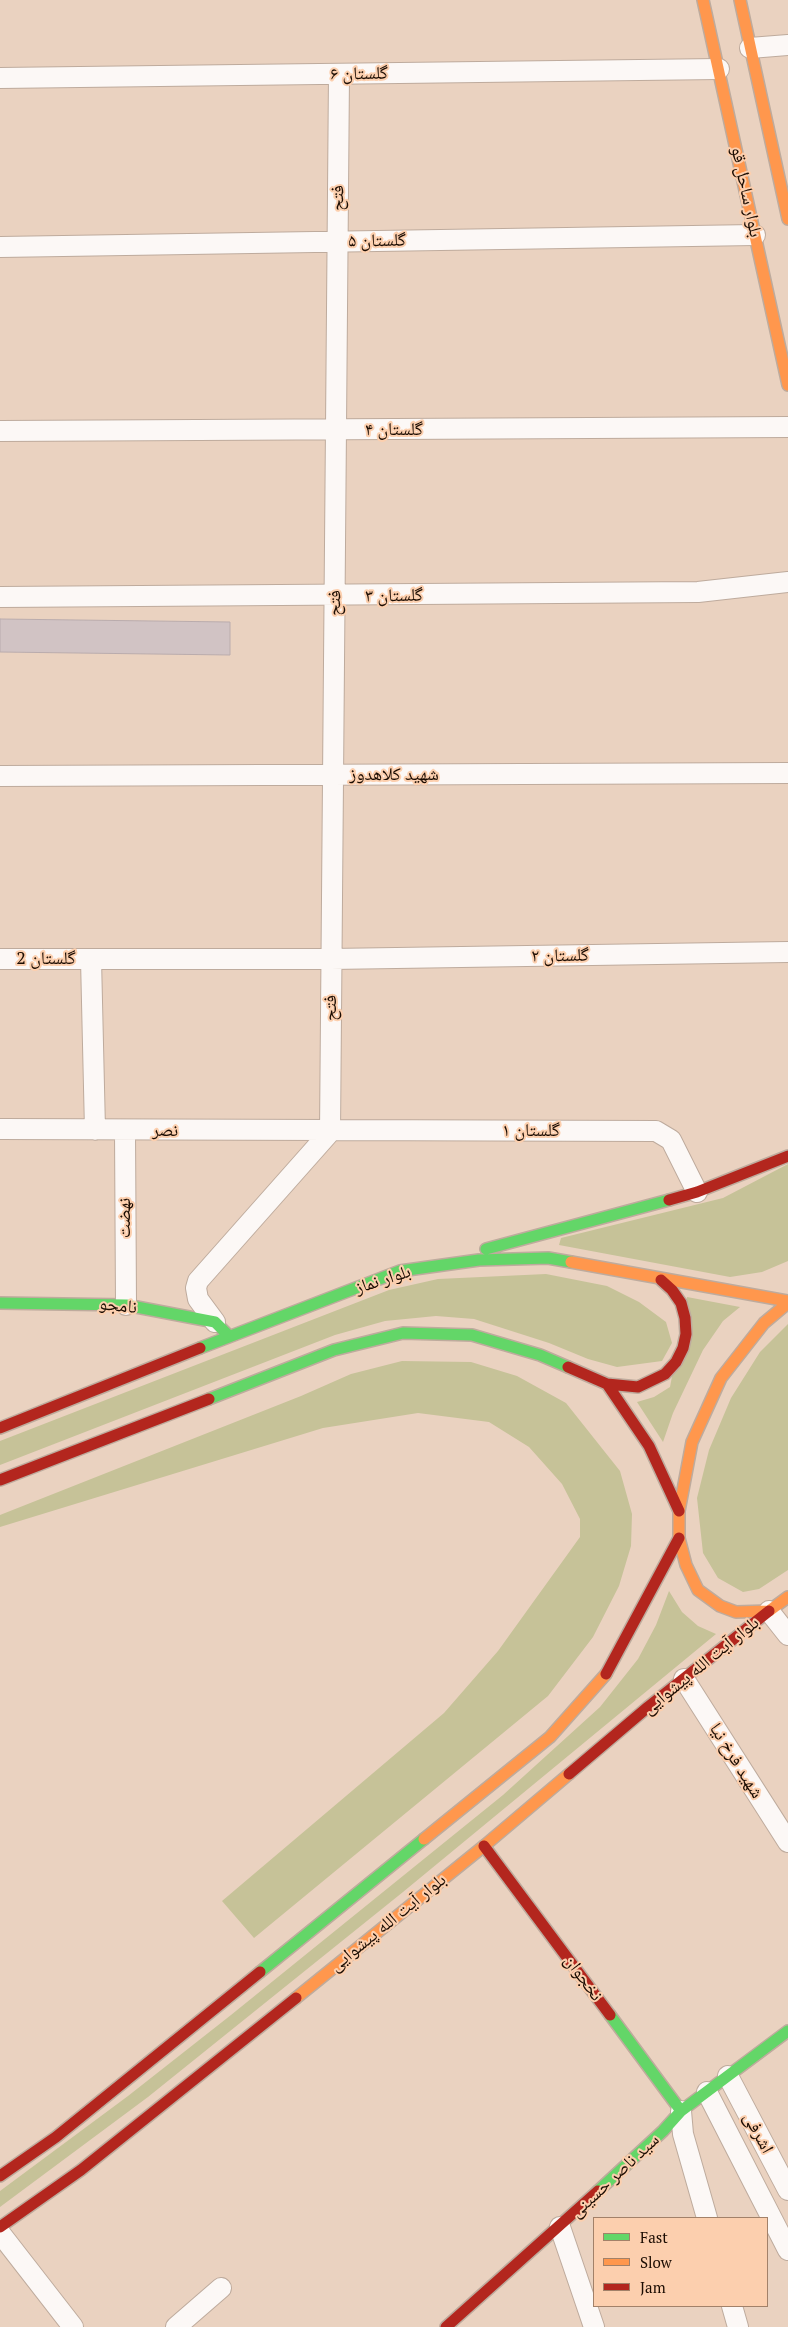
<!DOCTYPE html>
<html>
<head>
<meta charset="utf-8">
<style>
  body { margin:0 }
  #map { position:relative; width:788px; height:2327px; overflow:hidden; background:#ead2c0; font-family:"PT Serif",serif }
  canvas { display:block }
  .legend { position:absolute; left:593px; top:2217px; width:175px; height:90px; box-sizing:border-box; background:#fccfae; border:1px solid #a28169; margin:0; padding:6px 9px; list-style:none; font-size:15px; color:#1b0c02 }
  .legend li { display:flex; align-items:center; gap:10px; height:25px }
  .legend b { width:25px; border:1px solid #a28169 }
</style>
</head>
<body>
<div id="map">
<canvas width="788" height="2327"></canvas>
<ul class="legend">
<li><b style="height:6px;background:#63d668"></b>Fast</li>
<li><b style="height:6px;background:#ff974d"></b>Slow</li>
<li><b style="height:6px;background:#b3261e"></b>Jam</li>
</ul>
</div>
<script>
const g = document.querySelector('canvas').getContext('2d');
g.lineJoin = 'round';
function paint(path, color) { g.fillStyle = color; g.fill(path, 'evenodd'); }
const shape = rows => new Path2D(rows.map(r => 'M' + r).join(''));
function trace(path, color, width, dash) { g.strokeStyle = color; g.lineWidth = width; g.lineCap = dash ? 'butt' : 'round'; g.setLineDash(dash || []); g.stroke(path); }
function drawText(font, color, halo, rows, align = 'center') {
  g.font = font + ' "PT Serif","Noto Naskh Arabic",serif'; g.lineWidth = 4; g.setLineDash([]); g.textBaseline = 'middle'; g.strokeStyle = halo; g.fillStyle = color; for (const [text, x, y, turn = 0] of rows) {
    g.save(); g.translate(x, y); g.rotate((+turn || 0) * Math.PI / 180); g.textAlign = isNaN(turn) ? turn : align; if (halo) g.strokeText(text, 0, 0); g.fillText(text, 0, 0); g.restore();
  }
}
const green = shape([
  [788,1164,788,1261,762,1272,730,1277,559,1245,561,1238,723,1198],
  [546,1274,607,1286,639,1302,666,1322,672,1343,662,1361,617,1367,588,1359,549,1343,474,1319,436,1316,385,1321,335,1335,0,1465,0,1441,389,1290,438,1279],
  [687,1297,740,1307,723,1321,703,1350,673,1413,663,1442,637,1402,654,1397,670,1387],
  [788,1324,788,1570,759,1589,743,1592,718,1578,703,1553,697,1498,709,1450,731,1398,760,1352],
  [402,1361,471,1362,517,1376,566,1403,620,1471,632,1514,631,1546,619,1586,593,1637,548,1696,254,1938,222,1901,444,1713,498,1651,580,1537,580,1519,562,1484,529,1447,489,1422,418,1413,323,1428,0,1527,0,1515,301,1396,351,1374],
  [669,1591,682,1612,698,1626,716,1634,403,1892,148,2097,0,2207,0,2191,128,2096,231,2015,503,1795,600,1707,638,1659,656,1625]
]);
const building = shape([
  [0,619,230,622,230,655,0,652,0,619]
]);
const street = shape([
  [750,48,788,45],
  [0,78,719,69],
  [0,247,755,235],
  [0,431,788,427],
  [0,597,698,592,788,582],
  [0,776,788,773],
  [0,959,331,959,788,952],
  [91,959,95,1130],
  [0,1129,656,1131,671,1140,697,1192],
  [125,1131,126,1305],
  [330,1132,339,74],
  [215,1322,198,1299,196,1288,198,1281,330,1132],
  [769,1611,788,1635],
  [684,1679,788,1842],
  [728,2076,788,2190],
  [707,2092,788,2250],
  [681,2111,683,2134,707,2218],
  [560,2227,594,2327],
  [0,2233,73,2327],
  [732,2306,738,2327],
  [176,2327,221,2288]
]);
const fast = shape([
  [486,1249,669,1200],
  [0,1303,126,1305,215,1322,229,1336],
  [200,1348,400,1271,479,1260,548,1258,571,1262],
  [209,1399,334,1350,403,1333,472,1335,540,1355,568,1367],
  [260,1972,424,1839],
  [610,2015,681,2111],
  [598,2191,663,2131,681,2111,788,2031]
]);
const slow = shape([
  [703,0,788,385],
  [740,0,788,219],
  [571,1262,788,1301],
  [788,1303,764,1323,721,1378,692,1442,679,1511,679,1538,686,1565,698,1590,720,1606,736,1612,769,1611,788,1597],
  [424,1839,550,1737,606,1674],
  [296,1998,484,1846,569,1774]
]);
const jam = shape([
  [669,1200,697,1192,788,1156],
  [568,1367,607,1384,649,1446,679,1511],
  [607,1384,638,1387,665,1374,676,1362,683,1348,686,1334,685,1318,681,1303,672,1290,661,1280],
  [0,1428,200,1348],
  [0,1480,209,1399],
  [606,1674,679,1538],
  [569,1774,648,1707,769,1611],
  [484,1846,610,2015],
  [0,2176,56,2137,260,1972],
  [0,2227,81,2170,296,1998],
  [446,2327,598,2191]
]);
const streetNames = [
  ["گلستان ۶",359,74,-1],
  ["بلوار ساحل قو",746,192,78],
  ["فتح",338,198,-89],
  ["گلستان ۵",377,241,-1],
  ["گلستان ۴",394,430],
  ["گلستان ۳",394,596,-1],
  ["فتح",335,603,-89],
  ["شهید کلاهدوز",394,775],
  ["گلستان ۲",560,956,-1],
  ["گلستان 2",46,959],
  ["فتح",331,1008,-90],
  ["نصر",165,1131],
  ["گلستان ۱",531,1131],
  ["نهضت",125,1218,-90],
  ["بلوار نماز",383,1280,-18],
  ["نامجو",118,1306,6],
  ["بلوار آیت الله پیشوایی",701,1666,-39],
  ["شهید فرخ نیا",736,1761,58],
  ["بلوار آیت الله پیشوایی",388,1923,-39],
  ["نخجوان",583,1978,54],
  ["اشرفی",758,2133,62],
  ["سید ناصر حسینی",615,2176,-43]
];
paint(green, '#c6c298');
paint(building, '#d1c3c4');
trace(building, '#baacad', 1);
trace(street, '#beab9d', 22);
trace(fast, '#beab9d', 14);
trace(slow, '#beab9d', 14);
trace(jam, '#beab9d', 14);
trace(street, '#fcf8f6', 20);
trace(fast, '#63d668', 11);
trace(slow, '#ff974d', 11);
trace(jam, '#b3261e', 11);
drawText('18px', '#1b0c02', '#fccfae', streetNames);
</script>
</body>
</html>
